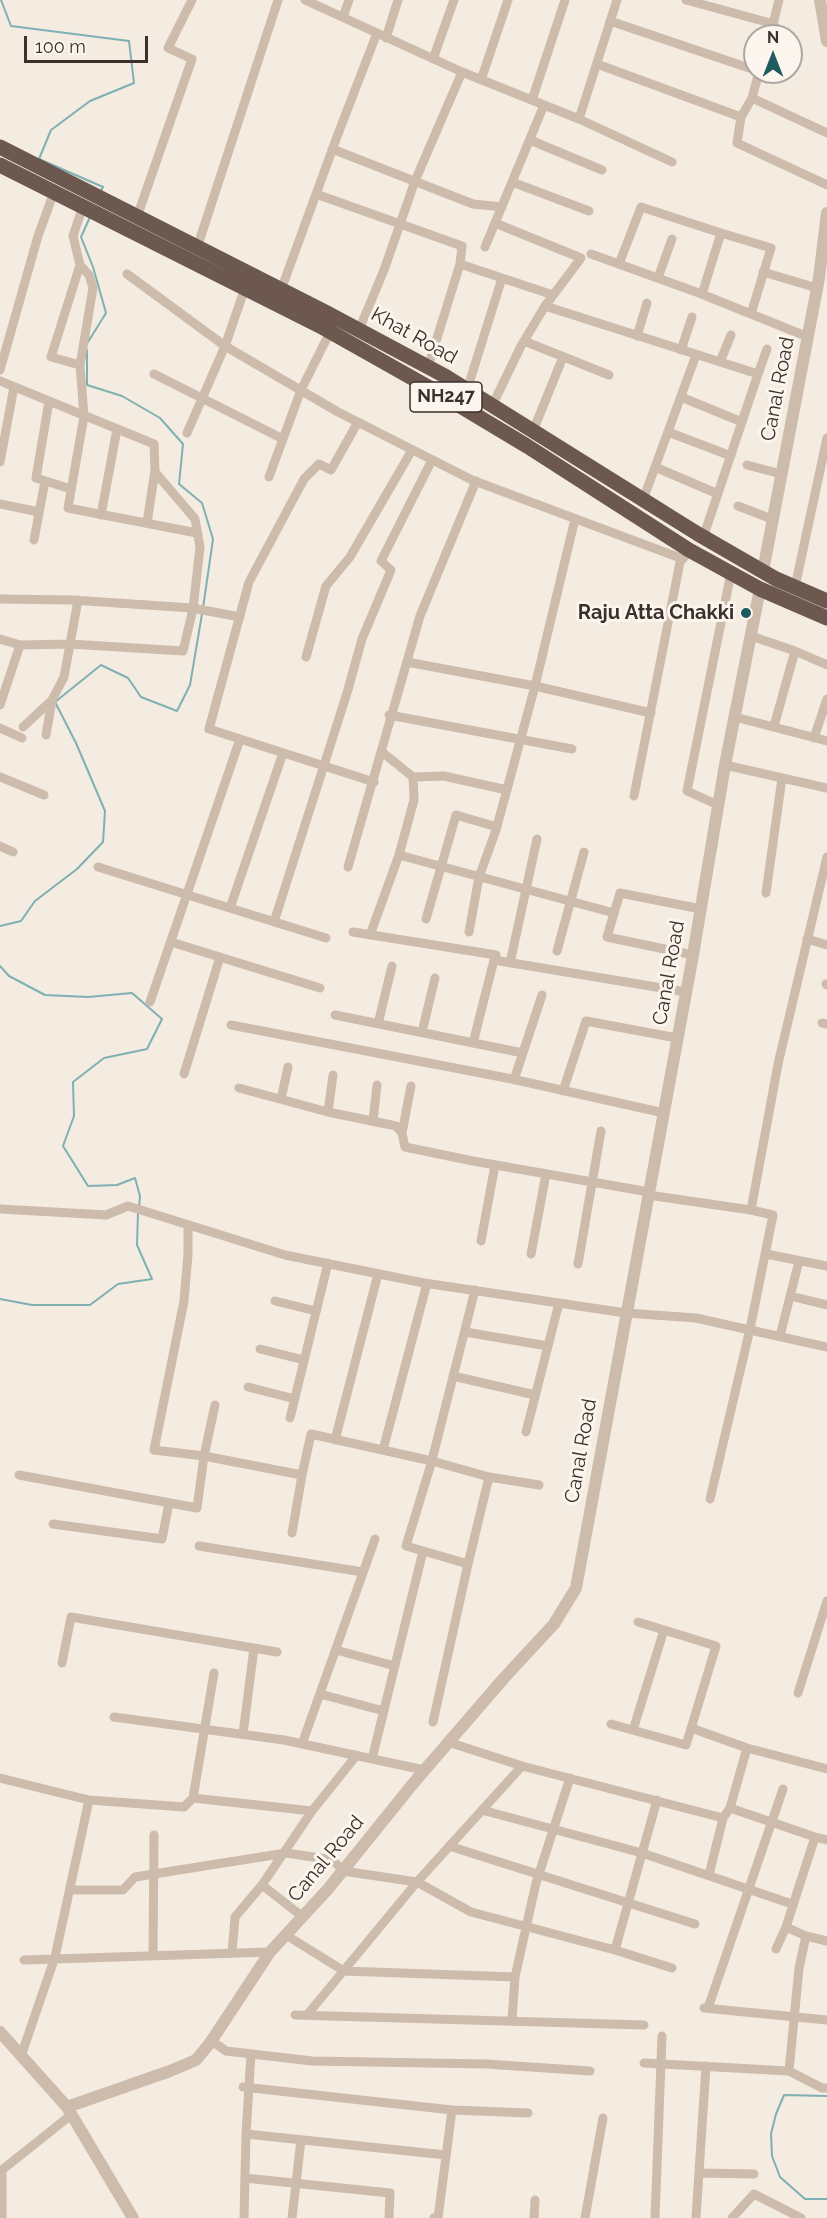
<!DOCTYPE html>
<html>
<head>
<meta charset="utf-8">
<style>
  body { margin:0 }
  #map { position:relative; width:827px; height:2218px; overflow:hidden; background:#f4ebe1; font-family:Raleway,sans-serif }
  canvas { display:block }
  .north { position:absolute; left:743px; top:24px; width:60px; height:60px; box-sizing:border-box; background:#fbf5ee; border:2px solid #aea6a0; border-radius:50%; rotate:0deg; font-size:16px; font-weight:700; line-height:24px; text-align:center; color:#3b302b }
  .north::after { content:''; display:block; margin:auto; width:21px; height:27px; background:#1f5a5e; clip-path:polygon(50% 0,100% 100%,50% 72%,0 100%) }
  .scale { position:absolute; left:24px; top:36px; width:124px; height:27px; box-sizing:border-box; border:3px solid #3b302b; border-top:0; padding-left:8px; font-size:18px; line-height:21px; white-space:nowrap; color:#3b302b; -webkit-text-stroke:4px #fbf5ee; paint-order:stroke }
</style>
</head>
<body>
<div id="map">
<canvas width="827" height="2218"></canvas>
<div class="north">N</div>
<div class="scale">100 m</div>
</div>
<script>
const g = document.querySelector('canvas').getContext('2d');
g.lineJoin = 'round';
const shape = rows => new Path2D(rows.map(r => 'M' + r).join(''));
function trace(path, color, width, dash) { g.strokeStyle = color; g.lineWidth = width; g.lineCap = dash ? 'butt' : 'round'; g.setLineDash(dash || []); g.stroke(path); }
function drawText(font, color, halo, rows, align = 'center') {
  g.font = font + ' Raleway,sans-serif'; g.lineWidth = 6; g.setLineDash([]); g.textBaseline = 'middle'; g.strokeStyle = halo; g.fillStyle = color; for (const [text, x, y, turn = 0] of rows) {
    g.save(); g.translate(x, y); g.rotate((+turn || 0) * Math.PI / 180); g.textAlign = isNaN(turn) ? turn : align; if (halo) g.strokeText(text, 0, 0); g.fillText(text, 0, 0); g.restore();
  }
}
const stream = shape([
  [1,0,11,26,129,41,134,83,90,101,51,130,39,159,103,187,100,193],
  [88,342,106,313,93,267,81,237,90,217],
  [87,350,87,385,122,396,160,418,183,444,179,484,202,503,213,539,203,608],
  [0,926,21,921,35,901,77,869,103,842,105,811,76,743,55,702,101,665,128,678,141,697,177,711,190,685,202,614],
  [0,966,9,976,45,995,88,997,132,993,162,1019,147,1049,104,1058,73,1082,74,1116,63,1146,88,1186,117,1185,135,1178,140,1196,139,1208],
  [0,1299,32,1305,90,1305,118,1284,152,1279,137,1245,138,1213],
  [827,2096,784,2095,776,2114,771,2134,772,2156,780,2177,805,2199,827,2199]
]);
const minor = shape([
  [305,0,462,72,579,119,617,0],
  [686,0,774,24],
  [343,17,349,0],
  [610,21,755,70],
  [770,36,779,0],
  [386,38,398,0],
  [433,59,454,0],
  [597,64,741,117],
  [759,72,752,98,827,133],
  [481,80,508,0],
  [752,98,741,117,737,143,827,185],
  [532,100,565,0],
  [579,119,672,162],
  [530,140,602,170],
  [332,149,473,204,502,207],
  [512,182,589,211],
  [316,194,462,246,460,264],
  [137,217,192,59,168,48,192,0],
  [721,233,771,248,751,314],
  [485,247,544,105],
  [197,248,278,0],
  [591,254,699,293,808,337],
  [619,264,641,207,721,233,702,294],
  [80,265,89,275,93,288,80,365,84,416,68,508,197,533],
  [763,272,817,288],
  [127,274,225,346,338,412,472,480,683,559],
  [502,278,553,295],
  [658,278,672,239],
  [281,290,338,134,377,33],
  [545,306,758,374,703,538],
  [359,330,384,270,415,181,462,72],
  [637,336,647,303],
  [524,341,609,375],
  [681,350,692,317],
  [720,362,731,335],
  [80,365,51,357,80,265,73,236,83,206],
  [428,367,460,264,502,278,467,390],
  [0,370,38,236,54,192],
  [154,374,283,439],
  [758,374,767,349],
  [0,381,154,444,155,472,195,519,200,547,193,609,183,651,70,644,20,645,0,639],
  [681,397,742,422],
  [49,401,36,478,71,489],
  [492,406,521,346,545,306,581,258,495,223],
  [358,422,331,470,319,464,304,479,249,582,209,729,374,782],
  [533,431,563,357],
  [668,432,731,456],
  [187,433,225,346,245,288],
  [0,462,14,387],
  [747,465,781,474],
  [655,467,718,494],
  [269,477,301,390,330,332],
  [643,500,696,355],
  [0,504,39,512],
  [738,506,772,519],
  [101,515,117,429],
  [147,523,155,470],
  [34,540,45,481],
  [795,587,827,438],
  [0,599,72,600,192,608,240,617],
  [751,636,795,651,827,665],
  [306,657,326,586,350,557,412,450],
  [407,662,535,686,651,713],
  [0,705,20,645],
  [389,715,572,749],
  [735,717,827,741],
  [774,726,795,651],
  [23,727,52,700],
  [0,728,22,738],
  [46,735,52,700,64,677,78,600],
  [814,738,827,699],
  [382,752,413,777,444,776,507,790],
  [725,765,827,788],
  [0,777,44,795],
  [634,796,680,562,686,555],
  [718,805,687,791,731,573],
  [0,846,13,852],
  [399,855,614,913],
  [98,867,326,938],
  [348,867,420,616,476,481],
  [766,893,782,778],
  [230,908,283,753],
  [426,919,456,815,497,827],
  [274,922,347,693,362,639,391,570,381,561,432,460],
  [353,932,496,955,494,960,686,992],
  [469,932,479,877,496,830,535,686,575,519],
  [370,935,399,855,414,800,413,777],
  [807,939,827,945],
  [171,942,320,988],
  [557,951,584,852],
  [693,955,607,937,620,893,701,909],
  [510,963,537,839],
  [826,984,827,985],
  [150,1002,240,739],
  [335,1015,523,1053],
  [822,1023,827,1024],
  [378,1024,392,966],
  [231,1025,512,1079,664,1113],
  [422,1032,435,978],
  [473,1043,494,960],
  [184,1074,220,957],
  [514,1080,542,995],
  [239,1088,328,1112,396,1126,402,1133,405,1147,473,1161,649,1192],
  [563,1091,586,1021,677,1038],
  [281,1099,288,1067],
  [328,1112,333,1075],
  [373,1121,377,1085],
  [402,1133,411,1086],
  [648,1195,751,1210,778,1064,827,857],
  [0,1209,106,1215,128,1206,285,1255,424,1283,626,1313,696,1318,827,1347],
  [481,1241,495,1165],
  [531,1254,546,1174],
  [766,1254,827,1266],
  [578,1264,601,1131],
  [475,1290,431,1464,406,1546,468,1564,489,1477],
  [790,1296,827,1305],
  [275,1301,316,1311],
  [465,1332,548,1346],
  [780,1336,799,1261],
  [260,1349,304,1360],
  [453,1376,535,1395],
  [248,1387,295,1399],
  [215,1405,204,1456,302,1475,311,1434,432,1461,489,1477,539,1485],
  [290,1418,328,1263],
  [526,1432,559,1303],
  [335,1440,378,1274],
  [383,1450,427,1283],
  [19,1475,197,1508,204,1456,154,1450,184,1301,188,1254,188,1225],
  [710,1499,750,1329,773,1215,751,1210],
  [53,1524,162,1539,169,1503],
  [292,1533,302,1475],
  [199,1546,363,1572],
  [336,1650,395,1666],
  [62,1663,71,1617,277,1652],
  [798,1693,827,1601],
  [320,1694,384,1711],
  [114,1717,284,1740,424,1770],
  [433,1722,468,1564],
  [611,1724,686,1745,716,1646,638,1622],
  [691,1728,747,1748,827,1769],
  [633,1730,664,1630],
  [243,1734,254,1648],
  [448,1742,522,1766,723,1818],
  [302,1744,375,1539],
  [372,1759,423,1551],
  [0,1778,89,1800,184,1807,193,1798,312,1811],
  [193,1798,214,1673],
  [730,1808,815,1837,827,1840],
  [482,1810,642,1853,792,1904],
  [449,1846,695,1924],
  [709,1875,723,1818,730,1808,747,1748],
  [262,1885,303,1917],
  [70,1890,123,1890,135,1877,286,1853,333,1860,343,1871,417,1882,471,1912,615,1950,672,1968],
  [786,1927,806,1936,827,1941],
  [286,1935,344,1971,515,1977],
  [776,1949,786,1927,815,1837],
  [615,1950,657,1800],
  [232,1953,235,1917,262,1885,312,1811,356,1756],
  [153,1955,154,1835],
  [24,1960,270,1952],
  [704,2008,827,2020],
  [708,2008,783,1789],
  [295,2015,644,2025],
  [307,2015,417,1882,522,1766],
  [512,2020,515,1977,536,1883,570,1778],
  [212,2041,226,2051,312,2061,486,2064,590,2071],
  [21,2056,55,1957,89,1800],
  [644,2063,789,2071,822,2088,827,2088],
  [789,2071,799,1968,806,1936],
  [243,2087,452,2110,528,2113],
  [246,2134,446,2155],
  [700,2173,754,2174],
  [245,2178,390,2193,389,2218],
  [2,2218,2,2170,71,2115],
  [244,2218,246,2134,251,2054],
  [292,2218,301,2140],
  [434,2218,438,2218,452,2110],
  [534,2218,535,2200],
  [585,2218,603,2118],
  [655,2218,662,2036],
  [696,2218,706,2066],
  [732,2218,754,2194,801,2218]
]);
const tertiary = shape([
  [820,0,827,41],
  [763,571,819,278,827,213],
  [0,2032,67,2107,133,2218],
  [67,2107,170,2071,196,2060,210,2043,270,1952,328,1889,416,1780,504,1678,554,1624,576,1588,693,955,725,765,760,589]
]);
const trunk = shape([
  [0,147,327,313,445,376,698,534,776,579,827,601],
  [0,165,320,326,437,392,527,446,689,550,760,589,827,618]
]);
const markers = [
  [746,613,6,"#1f5a5e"]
];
const shields = [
  [446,397,72]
];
const shieldNames = [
  ["NH247",446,397]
];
const streetNames = [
  ["Khat Road",414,336,29],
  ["Canal Road",778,389,-79],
  ["Canal Road",669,973,-80],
  ["Canal Road",581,1451,-80],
  ["Canal Road",326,1859,-50]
];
const poiNames = [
  ["Raju Atta Chakki",734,613]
];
trace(stream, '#7fb0b2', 2);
trace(minor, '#cdbbac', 9);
trace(tertiary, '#cdbbac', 12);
trace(trunk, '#6c584f', 15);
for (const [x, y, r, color] of markers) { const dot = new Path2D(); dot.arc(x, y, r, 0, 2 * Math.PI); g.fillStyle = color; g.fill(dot); trace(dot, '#fbf5ee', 2); }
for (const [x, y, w] of shields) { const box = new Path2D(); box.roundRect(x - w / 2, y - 15, w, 30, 4.5); g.fillStyle = '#fbf5ee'; g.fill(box); trace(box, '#3b302b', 1.5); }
drawText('bold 18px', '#3b302b', null, shieldNames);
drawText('20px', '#3b302b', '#fbf5ee', streetNames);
drawText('bold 20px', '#3b302b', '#fbf5ee', poiNames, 'right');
</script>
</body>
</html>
